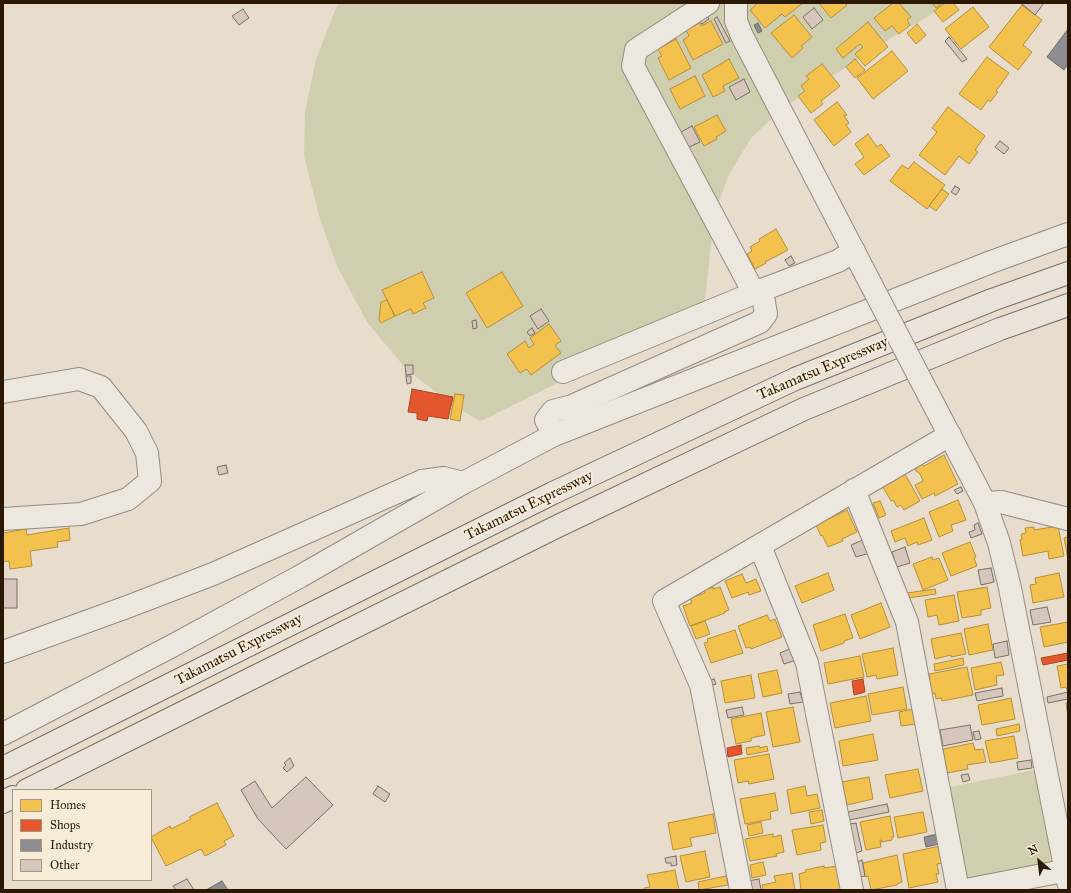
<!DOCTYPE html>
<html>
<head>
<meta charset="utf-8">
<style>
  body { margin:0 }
  #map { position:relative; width:1071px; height:893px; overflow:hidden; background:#e8ddcd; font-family:"IM FELL Great Primer",serif }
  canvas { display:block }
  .frame { position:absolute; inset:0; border:4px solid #2a1803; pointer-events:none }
  .legend { position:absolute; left:12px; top:789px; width:140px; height:92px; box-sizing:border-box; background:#f8ebd7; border:1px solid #a69782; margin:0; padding:5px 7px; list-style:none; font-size:12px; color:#2a1803 }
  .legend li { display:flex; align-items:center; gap:8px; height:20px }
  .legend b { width:20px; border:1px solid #a69782 }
  .north { position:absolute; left:1019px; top:841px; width:40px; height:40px; -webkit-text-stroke:3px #f8ebd7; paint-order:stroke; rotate:332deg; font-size:11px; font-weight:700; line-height:16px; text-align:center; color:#2a1803 }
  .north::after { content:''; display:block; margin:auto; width:14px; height:18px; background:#2a1803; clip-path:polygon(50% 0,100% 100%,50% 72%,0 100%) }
</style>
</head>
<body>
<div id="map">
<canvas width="1071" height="893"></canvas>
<div class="frame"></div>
<ul class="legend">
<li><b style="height:11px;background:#f2c14e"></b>Homes</li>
<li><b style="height:11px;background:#e4572e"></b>Shops</li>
<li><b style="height:11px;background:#8d8d92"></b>Industry</li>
<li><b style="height:11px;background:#d6c6bb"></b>Other</li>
</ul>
<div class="north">N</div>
</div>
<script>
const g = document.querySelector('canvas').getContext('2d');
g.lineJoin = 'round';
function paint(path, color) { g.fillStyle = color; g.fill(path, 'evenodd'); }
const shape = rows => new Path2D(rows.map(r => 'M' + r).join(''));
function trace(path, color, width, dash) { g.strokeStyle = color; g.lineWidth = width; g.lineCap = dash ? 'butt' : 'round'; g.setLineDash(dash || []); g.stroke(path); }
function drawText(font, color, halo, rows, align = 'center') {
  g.font = font + ' "IM FELL Great Primer",serif'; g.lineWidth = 4; g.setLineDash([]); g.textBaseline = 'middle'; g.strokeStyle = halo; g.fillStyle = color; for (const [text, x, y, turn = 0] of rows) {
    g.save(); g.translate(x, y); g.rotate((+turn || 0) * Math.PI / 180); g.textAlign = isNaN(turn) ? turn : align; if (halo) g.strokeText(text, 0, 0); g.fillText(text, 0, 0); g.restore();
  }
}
const green = shape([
  [338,3,946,3,940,9,888,40,786,106,752,137,729,174,714,215,704,310,481,421,457,408,407,370,367,322,337,266,320,219,304,156,305,112,316,59],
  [1035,770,1058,863,967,880,950,787]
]);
const homes = shape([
  [758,3,803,3,785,17,782,14,765,28,750,10,758,3],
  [819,3,845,3,847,5,831,18,819,3],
  [893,3,899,3,911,17,907,20,910,25,899,34,892,26,885,31,874,18,893,3],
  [932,3,942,3,936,8,932,3],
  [945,3,953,3,959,10,943,22,934,11,945,3],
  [1022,5,1042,20,1023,45,1032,52,1018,70,989,47,1022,5],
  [973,7,989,27,961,49,945,29,973,7],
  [794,15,812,37,801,46,803,48,792,58,771,33,794,15],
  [711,21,723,44,693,60,683,40,689,36,686,30,700,23,701,26,711,21],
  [868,22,888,47,865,66,855,54,863,47,860,44,843,58,836,49,868,22],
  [917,24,926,35,916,44,907,33,917,24],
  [676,39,691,68,669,80,658,58,662,56,658,49,676,39],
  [892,51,908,71,873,99,857,78,892,51],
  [987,57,1009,73,996,91,998,92,990,102,988,100,981,110,959,94,987,57],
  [729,59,739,78,723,86,725,91,713,97,702,75,729,59],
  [855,59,865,70,855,78,846,67,855,59],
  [822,64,840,86,821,101,823,104,811,113,798,96,805,91,801,86,809,79,806,76,822,64],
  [695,76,705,96,680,109,670,89,695,76],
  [837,102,847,115,844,116,849,123,846,125,851,132,834,146,814,120,837,102],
  [948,107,985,136,975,150,978,152,969,164,959,156,945,175,919,155,937,132,932,128,948,107],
  [717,115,726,131,716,137,717,139,704,146,694,127,717,115],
  [868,134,877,147,881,144,890,156,864,175,855,164,864,157,855,144,868,134],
  [914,162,945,185,927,209,890,181,902,165,908,169,914,162],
  [942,189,949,194,936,211,929,206,942,189],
  [776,229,788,250,765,262,766,263,755,269,747,254,752,251,750,247,760,241,759,239,776,229],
  [422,272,434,298,423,303,426,308,413,314,411,309,395,316,382,290,422,272],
  [502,272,523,306,487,328,466,293,502,272],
  [387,300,395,316,381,323,379,320,381,302,387,300],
  [549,324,561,341,555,345,561,353,531,375,527,369,520,373,507,354,525,341,529,348,534,344,530,338,549,324],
  [455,394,464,395,460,421,450,419,455,394],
  [944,455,958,484,935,496,934,493,922,499,915,485,923,481,920,474,915,470,921,463,924,466,944,455],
  [905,474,920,501,904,510,901,505,897,507,893,500,891,501,883,487,905,474],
  [958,500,966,520,951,525,953,531,939,537,929,512,958,500],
  [880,501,886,515,879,518,873,503,880,501],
  [847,510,857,532,842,539,843,541,828,547,822,535,821,536,816,525,847,510],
  [924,518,932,540,918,545,917,542,908,546,905,538,895,542,891,531,924,518],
  [1058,526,1064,556,1049,559,1048,551,1023,556,1020,540,1022,539,1021,534,1026,533,1025,528,1034,527,1034,530,1058,526],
  [69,528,70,540,57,542,58,547,30,551,32,566,10,569,9,561,3,562,3,533,26,529,27,535,69,528],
  [1068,537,1068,559,1064,538,1068,537],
  [970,542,976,557,974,558,977,566,951,576,942,553,970,542],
  [932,557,933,560,939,558,948,580,923,590,913,564,932,557],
  [828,573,834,590,802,603,795,586,828,573],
  [1059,573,1064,597,1033,603,1030,585,1036,584,1035,578,1059,573],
  [742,574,746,583,756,579,761,591,749,595,748,592,732,598,725,581,742,574],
  [713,587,713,589,720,587,729,610,724,612,725,613,690,626,683,606,692,603,690,598,705,593,704,590,713,587],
  [987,587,991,608,981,610,981,615,962,618,957,592,987,587],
  [935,589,936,594,908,598,907,593,935,589],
  [954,595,959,621,939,625,937,615,928,617,925,600,954,595],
  [881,603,890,627,860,639,851,615,881,603],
  [845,614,853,638,844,641,844,643,821,651,813,625,845,614],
  [767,615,770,621,775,619,782,637,751,649,750,647,746,648,738,626,767,615],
  [705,621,710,634,696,639,691,626,705,621],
  [1068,622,1068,642,1044,647,1040,627,1068,622],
  [988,624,993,650,969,655,964,629,988,624],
  [735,630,743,653,711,663,704,643,708,642,707,639,735,630],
  [961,633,966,654,951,657,951,655,935,659,931,639,961,633],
  [893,648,898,675,877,679,876,675,867,677,862,654,893,648],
  [860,656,864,677,828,684,824,663,860,656],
  [963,658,964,665,935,671,934,664,963,658],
  [1001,662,1004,675,996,676,997,685,975,690,971,668,1001,662],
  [1068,664,1068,690,1067,690,1066,687,1061,688,1057,666,1068,664],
  [967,667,973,695,942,701,941,698,936,699,935,693,930,694,927,681,930,680,929,674,967,667],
  [777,670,782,693,763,697,758,674,777,670],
  [751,675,755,698,725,703,721,681,751,675],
  [903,687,907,709,872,715,868,694,903,687],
  [866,696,871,721,835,728,830,703,866,696],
  [1011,698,1015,719,982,725,978,705,1011,698],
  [1066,703,1068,703,1068,716,1066,703],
  [793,707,800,742,773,747,766,712,793,707],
  [913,709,916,724,901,726,899,712,913,709],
  [761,713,765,735,751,738,751,741,736,744,731,719,761,713],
  [1019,724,1020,731,997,736,996,729,1019,724],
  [873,734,878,760,843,766,839,741,873,734],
  [1014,736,1018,758,990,763,985,741,1014,736],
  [973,743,975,750,983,749,986,762,967,765,968,769,947,773,943,749,973,743],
  [759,746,760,748,767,746,768,751,747,755,746,748,759,746],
  [769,754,774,779,749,784,748,781,738,783,734,760,769,754],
  [918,769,923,791,890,798,885,775,918,769],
  [869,777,873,799,847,805,842,782,869,777],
  [805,786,807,796,817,794,820,808,791,814,787,790,805,786],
  [775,793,778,810,770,812,771,819,745,824,740,799,775,793],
  [217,803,234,836,224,841,226,845,205,856,201,849,166,866,151,837,170,826,171,829,191,819,189,817,217,803],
  [822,810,824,821,811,824,809,812,822,810],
  [923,812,927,832,898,838,894,817,923,812],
  [713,814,716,833,690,838,692,846,673,850,668,823,713,814],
  [890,816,894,837,892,837,892,840,882,842,881,840,880,840,881,847,866,850,860,822,890,816],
  [761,822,763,833,749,836,747,825,761,822],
  [823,825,826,842,820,843,821,850,797,855,792,830,823,825],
  [773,834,773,837,781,835,784,852,776,854,777,856,750,861,745,839,773,834],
  [940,846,943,863,937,864,939,874,936,874,938,882,909,888,903,854,940,846],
  [705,851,710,877,686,882,680,856,705,851],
  [897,855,902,882,897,884,897,885,871,890,868,876,865,877,863,863,897,855],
  [763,862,766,875,752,878,750,865,763,862],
  [824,866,824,868,837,866,841,890,801,890,799,874,806,872,805,870,824,866],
  [675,870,679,890,644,890,644,888,650,887,647,875,675,870],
  [792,873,795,890,763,890,762,885,776,882,774,876,792,873],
  [726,876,728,885,699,890,698,882,726,876]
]);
const shops = shape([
  [412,389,453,397,448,419,428,416,427,421,417,419,417,413,408,412,412,389],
  [1068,653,1068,660,1043,665,1041,658,1068,653],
  [863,679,865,692,854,695,852,681,863,679],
  [741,745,742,754,728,757,727,748,741,745]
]);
const industry = shape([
  [758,23,762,31,758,33,754,25,758,23],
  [1068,29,1068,64,1064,70,1047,57,1068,29],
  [938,834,939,844,926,847,924,837,938,834],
  [222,881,228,890,206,890,222,881]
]);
const building = shape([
  [1023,3,1044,3,1035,15,1022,4,1023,3],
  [814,8,823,20,812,29,803,17,814,8],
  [243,9,249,18,239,25,232,16,243,9],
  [707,16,709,19,702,24,700,21,707,16],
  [717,17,730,41,726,43,714,19,717,17],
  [949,37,967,59,962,62,945,41,949,37],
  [744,79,750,92,736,100,729,87,744,79],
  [692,126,700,142,687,148,679,133,692,126],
  [1000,141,1009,148,1004,154,995,147,1000,141],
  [955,186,960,189,956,195,951,192,955,186],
  [791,256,795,263,789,266,785,260,791,256],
  [541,309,549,321,538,329,530,316,541,309],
  [476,320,477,328,473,329,472,321,476,320],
  [532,328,535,333,530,336,527,332,532,328],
  [405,365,413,365,413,374,406,375,405,365],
  [406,376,411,376,411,383,407,384,406,376],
  [226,465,228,473,219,475,217,467,226,465],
  [961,487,963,491,957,494,954,490,961,487],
  [978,523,982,534,971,538,969,532,975,530,974,525,978,523],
  [865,539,870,553,856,557,851,545,865,539],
  [905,547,910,563,897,567,892,552,905,547],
  [991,568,994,582,981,585,978,570,991,568],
  [3,579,17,579,17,608,3,608,3,579],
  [1047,607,1051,622,1033,625,1030,610,1047,607],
  [1007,641,1009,655,995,658,993,644,1007,641],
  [792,648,796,660,784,664,780,653,792,648],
  [714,679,716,684,709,686,708,681,714,679],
  [1002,688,1003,696,977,701,975,693,1002,688],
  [800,692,803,702,790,704,788,694,800,692],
  [1068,692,1068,699,1048,703,1047,697,1068,692],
  [742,707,744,715,728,718,726,710,742,707],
  [970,725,973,740,943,746,940,730,970,725],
  [979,731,981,739,975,740,973,732,979,731],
  [290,758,294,766,287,772,283,768,286,765,284,763,290,758],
  [1031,760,1032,768,1018,770,1017,762,1031,760],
  [968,774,970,780,963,782,961,775,968,774],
  [306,777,333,805,286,849,258,819,241,790,255,781,272,808,306,777],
  [378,786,390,794,385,802,373,794,378,786],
  [887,804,889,812,849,820,848,812,887,804],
  [856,823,862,851,856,853,850,824,856,823],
  [676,856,677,865,671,866,671,863,666,863,665,858,676,856],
  [862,860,865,876,860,877,857,862,862,860],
  [187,879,194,890,176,890,173,886,187,879],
  [759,879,761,890,750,890,748,881,759,879]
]);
const minor = shape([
  [708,3,636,50,633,66,754,293],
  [563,372,754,293,838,261,854,251],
  [3,392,79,379,101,387,136,431,147,453,150,481,128,499,81,514,3,519],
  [554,435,546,420,553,411,572,406,760,322,766,314,762,290],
  [854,490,907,622,958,890],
  [985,503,1001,502,1068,519],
  [760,546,807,663,852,890],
  [741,890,701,685,664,601,950,435],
  [966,890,1068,870]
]);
const tertiary = shape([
  [736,3,736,21,742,36,863,269],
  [936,409,985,503,999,543,1010,588,1068,882],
  [3,652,127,607,213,574,422,481,444,478,463,483],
  [3,734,172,646,299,577,463,483,554,435,991,262,1068,234]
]);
const motorway = shape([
  [3,768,553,493,795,379,992,300,1068,273],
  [27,790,558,526,804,409,1000,329,1068,305],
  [3,802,13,797]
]);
const tertiaryBridge = shape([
  [863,269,936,409]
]);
const streetNames = [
  ["Takamatsu Expressway",823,369,-23],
  ["Takamatsu Expressway",529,506,-26],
  ["Takamatsu Expressway",239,650,-27]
];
paint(green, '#cfceae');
paint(homes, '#f2c14e');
trace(homes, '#b68e38', 1);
paint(shops, '#e4572e');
trace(shops, '#ac4421', 1);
paint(industry, '#8d8d92');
trace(industry, '#6f6a67', 1);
paint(building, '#d6c6bb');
trace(building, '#787065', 1);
trace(minor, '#938b7f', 24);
trace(tertiary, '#938b7f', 24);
trace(motorway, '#787065', 24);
trace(minor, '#ece7df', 22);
trace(tertiary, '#ece7df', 22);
trace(motorway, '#e9e3d9', 22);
trace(tertiaryBridge, '#938b7f', 24, []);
trace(tertiaryBridge, '#ece7df', 22);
drawText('15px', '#2a1803', '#f8ebd7', streetNames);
</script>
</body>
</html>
